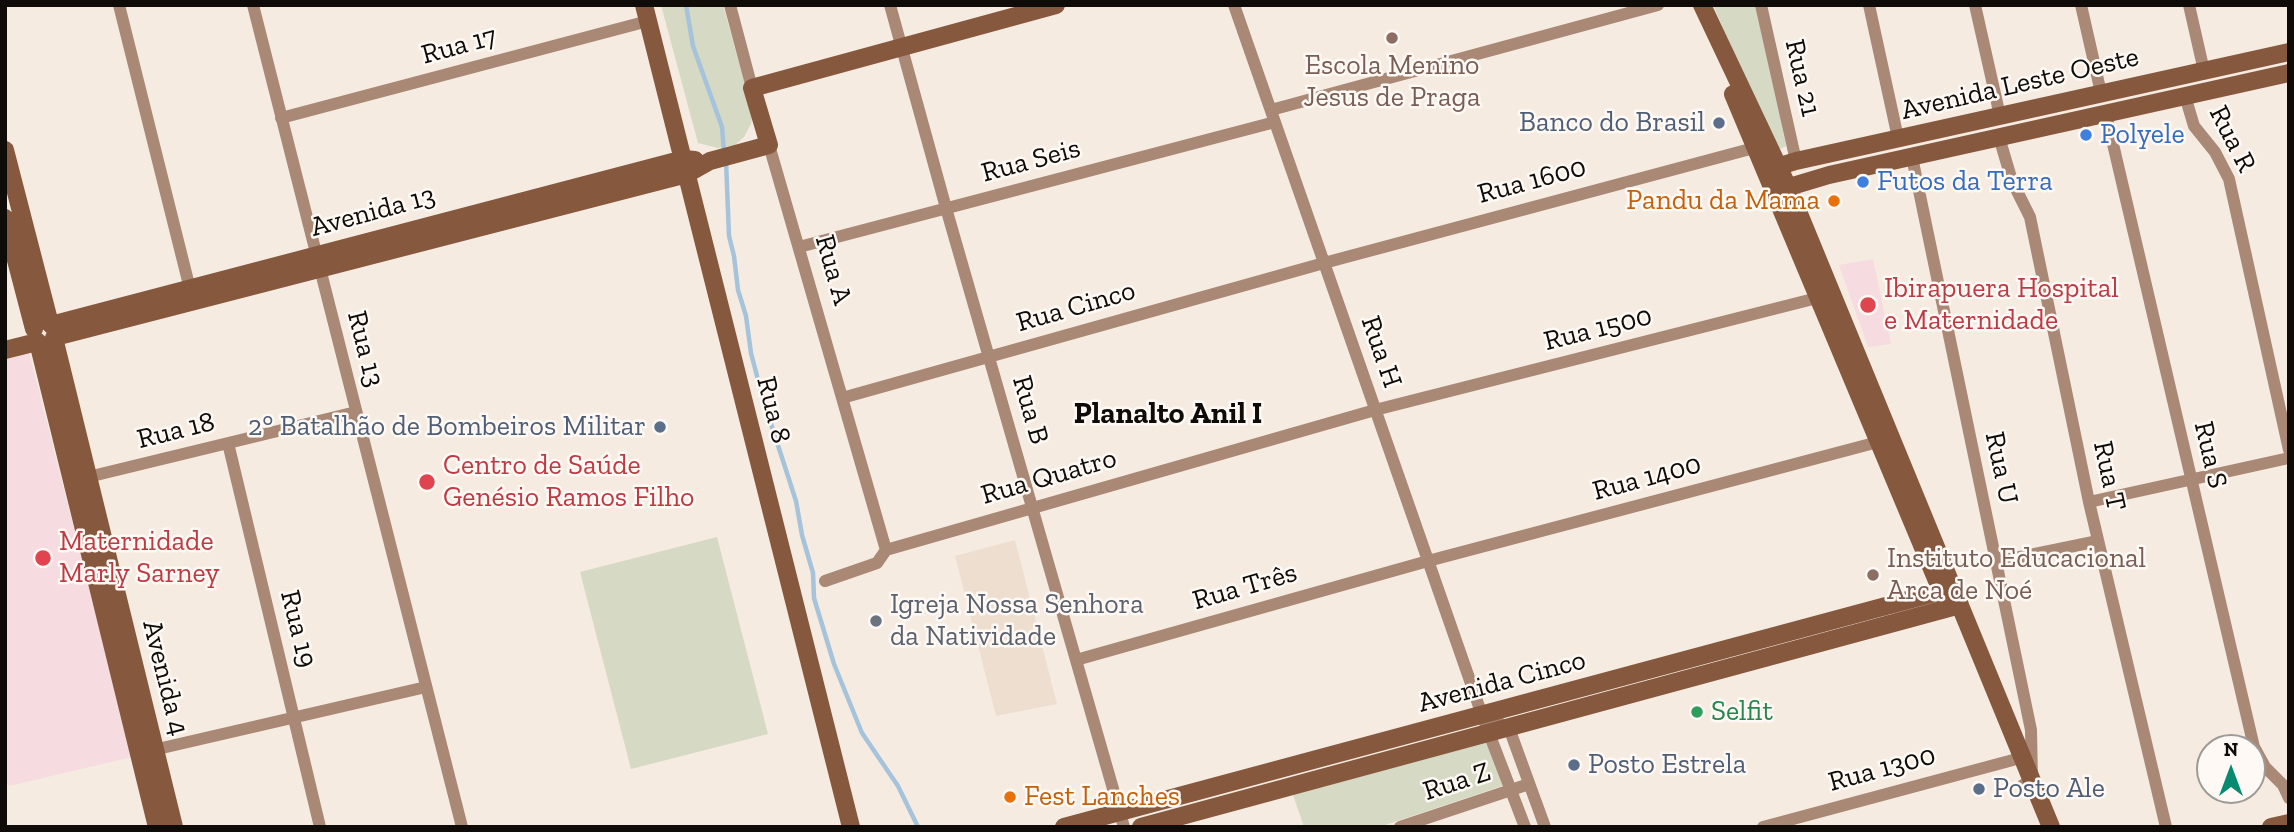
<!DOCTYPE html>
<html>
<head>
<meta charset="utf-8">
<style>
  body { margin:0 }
  #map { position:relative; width:2294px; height:832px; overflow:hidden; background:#f6ebe1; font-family:"Zilla Slab",serif }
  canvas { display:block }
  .frame { position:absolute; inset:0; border:7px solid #0e0b08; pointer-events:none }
  .north { position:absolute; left:2196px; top:734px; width:70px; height:70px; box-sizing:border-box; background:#fef9f5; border:2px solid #9e9a96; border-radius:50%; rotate:0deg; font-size:19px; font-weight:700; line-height:28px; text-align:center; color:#0e0b08 }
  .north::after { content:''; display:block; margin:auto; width:24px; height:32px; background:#068b71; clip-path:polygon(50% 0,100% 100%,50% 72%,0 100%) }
</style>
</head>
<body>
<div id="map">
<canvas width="2294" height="832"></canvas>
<div class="frame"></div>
<div class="north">N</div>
</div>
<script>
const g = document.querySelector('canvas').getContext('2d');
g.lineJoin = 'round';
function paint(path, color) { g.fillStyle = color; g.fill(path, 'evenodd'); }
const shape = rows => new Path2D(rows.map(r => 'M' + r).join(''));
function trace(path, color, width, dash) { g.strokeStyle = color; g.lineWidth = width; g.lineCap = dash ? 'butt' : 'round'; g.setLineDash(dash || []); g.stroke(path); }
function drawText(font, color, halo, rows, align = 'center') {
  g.font = font + ' "Zilla Slab",serif'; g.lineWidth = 5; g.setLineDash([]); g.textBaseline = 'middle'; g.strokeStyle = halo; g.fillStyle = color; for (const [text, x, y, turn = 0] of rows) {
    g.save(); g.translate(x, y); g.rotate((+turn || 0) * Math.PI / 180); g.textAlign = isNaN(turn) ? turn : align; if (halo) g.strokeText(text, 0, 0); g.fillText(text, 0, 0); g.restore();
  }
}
const built = shape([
  [1015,540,1057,704,996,716,955,556]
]);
const medical = shape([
  [1873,259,1891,344,1868,347,1839,265],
  [29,352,132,757,9,786,5,779,5,359]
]);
const green = shape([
  [661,5,723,5,753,113,751,124,744,137,735,145,718,148,698,143],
  [1713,5,1758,5,1786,146,1776,151],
  [717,537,768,734,631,769,580,572],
  [1491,741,1505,785,1379,827,1304,827,1293,795]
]);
const stream = shape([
  [686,5,693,46,722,127,724,152],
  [726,161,729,236,734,256,738,290,746,316,751,353,763,399,796,501,802,535,813,573,814,598,834,664,862,733,898,786,918,827]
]);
const street = shape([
  [119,5,191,293],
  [253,5,462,827],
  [730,5,752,88],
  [890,5,946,208,1124,827],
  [1234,5,1482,715,1525,827],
  [1761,5,1796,161],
  [1869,5,1898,138],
  [1975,5,2000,116],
  [2081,5,2101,93],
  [2189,5,2204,71],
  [2185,96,2194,126,2215,152,2229,179,2289,450],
  [1271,110,1658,5],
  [2106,114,2254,747,2265,767,2283,785,2289,798],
  [281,118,648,21],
  [1999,137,2012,181,2030,217,2089,502,2166,827],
  [769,145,886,550],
  [1912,157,2031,730,2032,781,2023,785],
  [799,247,1275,122],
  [842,398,1324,263,1754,148],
  [228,443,320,827],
  [88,477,356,412],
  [2089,502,2289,458],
  [1996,562,2098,541],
  [825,581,877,563,886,550,1375,410,1825,296],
  [1076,660,1428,561,1878,442],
  [1482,715,1509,728,1545,827],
  [149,751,426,687],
  [1400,827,1529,784],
  [1763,827,2013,760]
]);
const secondary = shape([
  [644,5,851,827],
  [1702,5,1788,187,2051,827],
  [1733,94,1940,588],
  [5,150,50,324],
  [1770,169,1796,161,2289,52],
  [1779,190,1829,175,2289,73],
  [5,218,34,329],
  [51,325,684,159,695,160],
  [55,337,687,174,710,161,769,145,752,88,1056,5],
  [54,338,174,827],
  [38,342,157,827],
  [5,350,37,342],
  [1064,827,1953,588],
  [1141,827,1960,605],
  [2271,827,2289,823]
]);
const markers = [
  [1392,38,7,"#8d6e63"],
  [1719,123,7,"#5c6f8a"],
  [2086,135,7,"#3f7fe0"],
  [1863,182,7,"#3f7fe0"],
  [1834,201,7,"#e8710a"],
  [1868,305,9,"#e0444e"],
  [660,427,7,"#5c6f8a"],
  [427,482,9,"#e0444e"],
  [43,558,9,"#e0444e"],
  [1873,575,7,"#8d6e63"],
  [876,621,7,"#6b7280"],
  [1697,712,7,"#2e9e5b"],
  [1574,765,7,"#5c6f8a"],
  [1979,789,7,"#5c6f8a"],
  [1010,797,7,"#e8710a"]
];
const streetNames = [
  ["Rua 17",459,46,-15],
  ["Rua 21",1802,78,77],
  ["Avenida Leste Oeste",2020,84,-13],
  ["Rua R",2232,139,63],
  ["Rua Seis",1031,161,-15],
  ["Rua 1600",1532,181,-15],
  ["Avenida 13",373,212,-15],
  ["Rua A",833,270,74],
  ["Rua Cinco",1076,307,-16],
  ["Rua 1500",1598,329,-14],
  ["Rua 13",365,349,76],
  ["Rua H",1381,352,71],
  ["Rua 8",773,410,76],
  ["Rua B",1030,410,74],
  ["Rua 18",176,431,-14],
  ["Rua S",2210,455,77],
  ["Rua U",2001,468,78],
  ["Rua T",2109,476,78],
  ["Rua Quatro",1049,477,-16],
  ["Rua 1400",1647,478,-15],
  ["Rua Três",1245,587,-16],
  ["Rua 19",298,629,76],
  ["Avenida 4",165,678,76],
  ["Avenida Cinco",1502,682,-15],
  ["Rua 1300",1882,769,-15],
  ["Rua Z",1457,782,-18]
];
const educationNames = [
  ["Escola Menino",1392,66],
  ["Jesus de Praga",1392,98],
  ["Instituto Educacional",1887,559,"left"],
  ["Arca de Noé",1887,591,"left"]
];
const serviceNames = [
  ["Banco do Brasil",1705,123],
  ["2° Batalhão de Bombeiros Militar",646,427],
  ["Posto Estrela",1588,765,"left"],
  ["Posto Ale",1993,789,"left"]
];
const shopNames = [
  ["Polyele",2100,135],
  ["Futos da Terra",1877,182]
];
const foodNames = [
  ["Pandu da Mama",1820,201],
  ["Fest Lanches",1024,797,"left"]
];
const healthNames = [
  ["Ibirapuera Hospital",1884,289],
  ["e Maternidade",1884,321],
  ["Centro de Saúde",443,466],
  ["Genésio Ramos Filho",443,498],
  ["Maternidade",59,542],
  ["Marly Sarney",59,574]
];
const worshipNames = [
  ["Igreja Nossa Senhora",890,605],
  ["da Natividade",890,637]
];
const leisureNames = [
  ["Selfit",1711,712]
];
const neighbourhoodNames = [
  ["Planalto Anil I",1168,414]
];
paint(built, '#eedecf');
paint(medical, '#f6dbe0');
paint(green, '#d6d9c3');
trace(stream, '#a5c3da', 4.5);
trace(street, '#a98876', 12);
trace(secondary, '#86583e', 18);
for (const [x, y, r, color] of markers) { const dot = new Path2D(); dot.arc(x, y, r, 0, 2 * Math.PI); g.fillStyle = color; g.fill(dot); trace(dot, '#fef9f5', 2.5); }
drawText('28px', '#0e0b08', '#fef9f5', streetNames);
drawText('28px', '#785e54', '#fef9f5', educationNames);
drawText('28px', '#4e5e75', '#fef9f5', serviceNames, 'right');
drawText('28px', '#366cbe', '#fef9f5', shopNames, 'left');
drawText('28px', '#c56008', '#fef9f5', foodNames, 'right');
drawText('28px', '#be3a42', '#fef9f5', healthNames, 'left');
drawText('28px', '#5b616d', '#fef9f5', worshipNames, 'left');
drawText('28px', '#27864d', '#fef9f5', leisureNames, 'left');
drawText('bold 30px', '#0e0b08', '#fef9f5', neighbourhoodNames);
</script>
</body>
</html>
